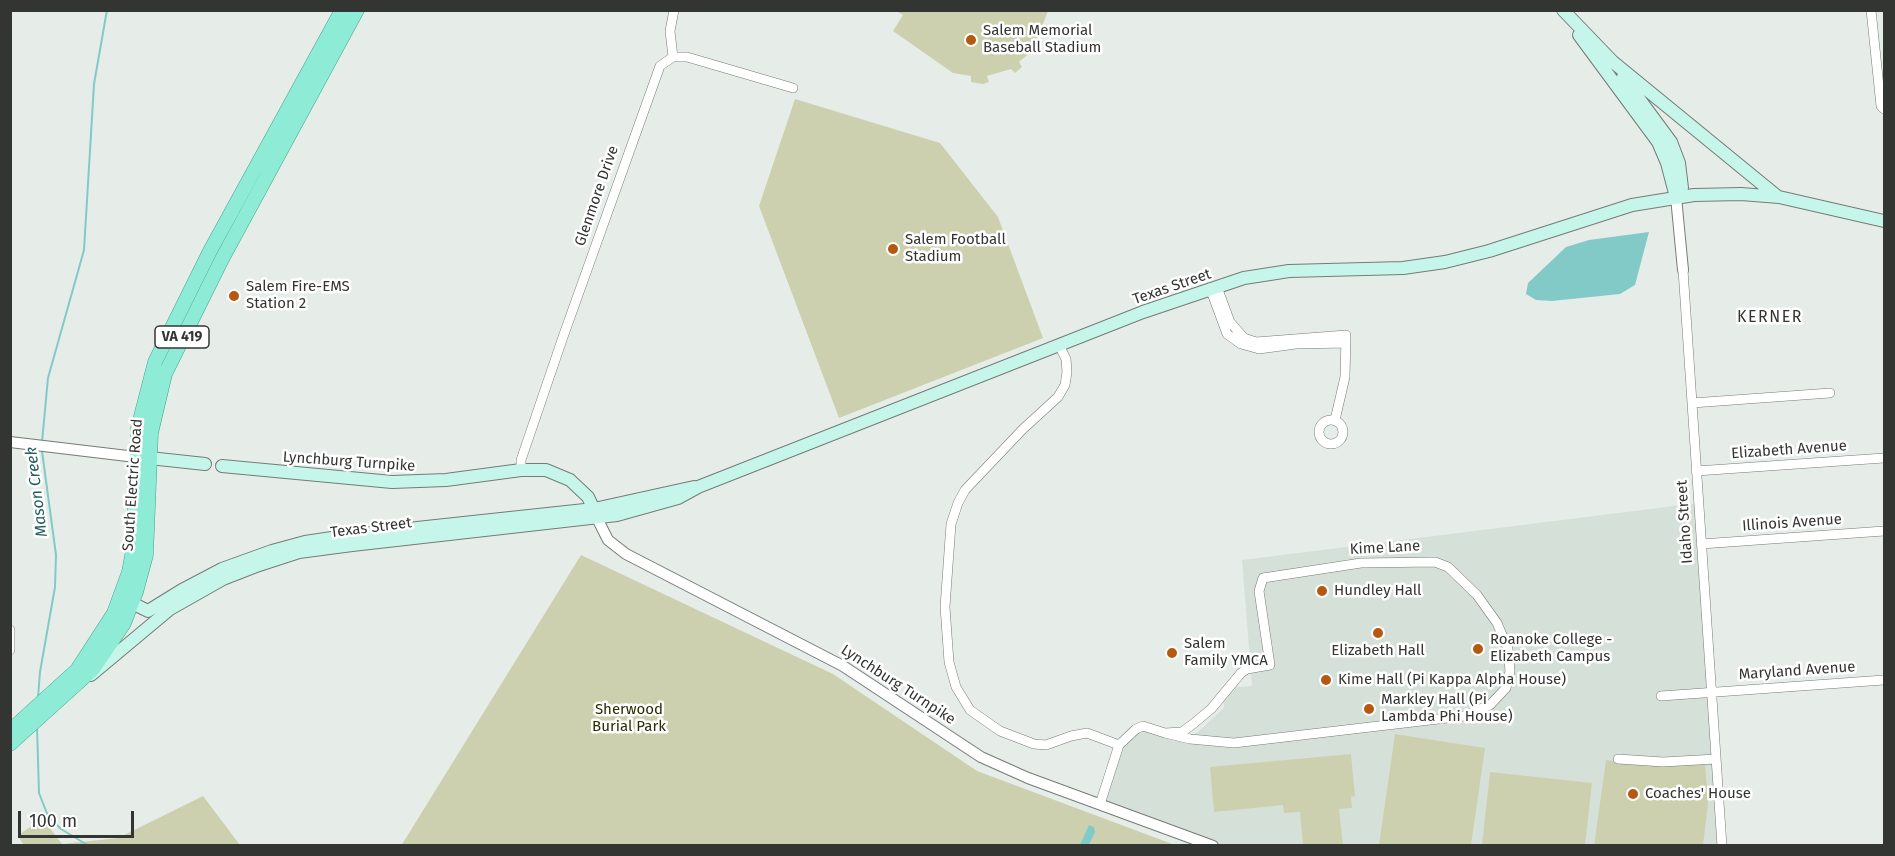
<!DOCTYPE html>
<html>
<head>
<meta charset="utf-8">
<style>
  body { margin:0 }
  #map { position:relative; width:1895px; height:856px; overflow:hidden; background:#e6ede8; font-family:"Fira Sans",sans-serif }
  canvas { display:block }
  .frame { position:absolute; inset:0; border:12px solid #333533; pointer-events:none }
  .scale { position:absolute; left:18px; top:811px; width:116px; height:27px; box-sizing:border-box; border:3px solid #333533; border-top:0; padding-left:8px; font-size:18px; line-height:21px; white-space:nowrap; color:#333533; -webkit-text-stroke:4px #fff; paint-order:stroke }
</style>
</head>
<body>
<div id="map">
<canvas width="1895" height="856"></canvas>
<div class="frame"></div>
<div class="scale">100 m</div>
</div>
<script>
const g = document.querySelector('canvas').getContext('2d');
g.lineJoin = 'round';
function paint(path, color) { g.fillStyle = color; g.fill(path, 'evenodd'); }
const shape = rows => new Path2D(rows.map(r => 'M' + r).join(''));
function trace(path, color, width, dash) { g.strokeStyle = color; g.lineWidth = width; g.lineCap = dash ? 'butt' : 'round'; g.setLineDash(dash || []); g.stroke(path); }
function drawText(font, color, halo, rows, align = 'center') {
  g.font = font + ' "Fira Sans",sans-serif'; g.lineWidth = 5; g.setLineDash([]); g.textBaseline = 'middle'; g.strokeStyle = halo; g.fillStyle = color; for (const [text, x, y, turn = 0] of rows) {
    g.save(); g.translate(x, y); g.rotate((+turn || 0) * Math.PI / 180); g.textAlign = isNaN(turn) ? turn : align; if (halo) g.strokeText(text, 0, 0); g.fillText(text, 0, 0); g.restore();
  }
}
const built = shape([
  [1698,503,1721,845,1213,845,1100,804,1114,758,1136,729,1190,739,1224,708,1223,688,1252,686,1242,560]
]);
const green = shape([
  [896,11,1048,11,1033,50,1019,62,1022,67,1015,73,1011,69,987,76,989,82,983,84,971,82,971,76,953,73,893,31,903,15],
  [795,99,940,143,998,217,1043,338,839,418,759,206],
  [581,555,833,674,977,771,1175,845,401,846],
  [1395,734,1485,748,1471,845,1379,845],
  [1351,754,1355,796,1351,797,1352,808,1339,809,1343,845,1303,845,1300,812,1284,813,1283,805,1214,812,1210,767],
  [1606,760,1654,766,1705,763,1708,804,1703,845,1594,846],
  [1490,772,1592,783,1585,845,1482,845],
  [203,796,240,845,24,846,18,835,43,819,62,844,118,838]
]);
const water = shape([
  [1649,232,1635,285,1620,294,1552,301,1536,300,1526,294,1528,283,1566,247,1589,240],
  [1089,825,1094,827,1095,832,1089,845,1080,845]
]);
const stream = shape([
  [42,442,48,378,84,250,94,84,107,10],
  [38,698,40,672,55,587,56,555,42,451],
  [37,727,39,793,48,816,61,829,89,846]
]);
const minor = shape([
  [1871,10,1881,106,1884,109],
  [673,57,670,31,674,10],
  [1683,270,1722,846],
  [1217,287,1230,322,1244,338,1256,342,1346,335,1345,377,1335,420],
  [1210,288,1227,334,1241,344,1259,349,1296,344,1346,343],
  [1059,345,1066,359,1067,372,1065,385,1058,397,1023,429,965,490,958,503,951,524,945,607,949,662,956,687,970,710,1000,731,1034,744,1046,745,1071,736,1087,733,1119,745],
  [1692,403,1830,393],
  '1319 432a12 12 0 1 1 24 0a12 12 0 1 1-24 0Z',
  [521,470,521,460,563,337,660,66,673,57,687,57,793,88],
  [1696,471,1884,458],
  [1701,544,1884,531],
  [10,630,10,650],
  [1661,696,1884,680],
  [1618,759,1663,762,1716,759],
  [1100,804,1119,745,1136,729,1143,726,1165,733,1190,739,1234,743,1464,716,1490,705,1506,688,1510,671,1508,649,1497,623,1477,595,1448,567,1435,562,1361,563,1263,578,1259,591,1270,665,1247,669,1241,673,1211,709,1193,724,1182,732,1165,733]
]);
const tertiary = shape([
  [1676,197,1683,270],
  [10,442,136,457],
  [597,518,608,540,626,554,843,666,981,757,1028,778,1213,846]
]);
const secondary = shape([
  [1563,10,1613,62,1778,197],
  [1579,35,1658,142,1667,163,1676,197],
  [1623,77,1671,142,1679,163,1682,188,1676,197],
  [140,457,205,464],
  [222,466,392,482,446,480,521,470,546,470,570,480,588,497,596,514],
  [132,603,148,611,182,590,222,569,272,551,305,542,352,535,594,509,694,487],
  [91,675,170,609,223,579,259,565,299,552,352,545,617,515,678,498,698,487,1143,312,1244,278,1289,271,1403,268,1445,262,1489,251,1632,205,1694,195,1741,194,1779,197,1884,221]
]);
const primary = shape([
  [10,731,77,670,114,613,129,572,133,550,138,428,155,362,210,251,342,10],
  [10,744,93,669,124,623,136,592,146,555,151,433,165,374,222,259,357,10]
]);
const markers = [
  [971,40,6,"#b75811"],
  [893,249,6,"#b75811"],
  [234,296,6,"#b75811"],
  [1322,591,6,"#b75811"],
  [1378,633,6,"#b75811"],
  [1478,649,6,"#b75811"],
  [1172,653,6,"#b75811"],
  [1326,680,6,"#b75811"],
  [1369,709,6,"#b75811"],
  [1633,794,6,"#b75811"]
];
const shields = [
  [182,337,54]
];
const shieldNames = [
  ["VA 419",182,337]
];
const poiNames = [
  ["Salem Memorial",983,31],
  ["Baseball Stadium",983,48],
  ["Salem Football",905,240],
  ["Stadium",905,257],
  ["Salem Fire-EMS",246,287],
  ["Station 2",246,304],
  ["Hundley Hall",1334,591],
  ["Roanoke College -",1490,640],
  ["Elizabeth Campus",1490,657],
  ["Salem",1184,644],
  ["Family YMCA",1184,661],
  ["Elizabeth Hall",1378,651,"center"],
  ["Kime Hall (Pi Kappa Alpha House)",1338,680],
  ["Markley Hall (Pi",1381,700],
  ["Lambda Phi House)",1381,717],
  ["Coaches' House",1645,794]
];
const streetNames = [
  ["Glenmore Drive",597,196,-71],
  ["Texas Street",1172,287,-19],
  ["Elizabeth Avenue",1789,450,-4],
  ["Lynchburg Turnpike",349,462,4],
  ["South Electric Road",133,485,-86],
  ["Idaho Street",1685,522,-94],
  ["Illinois Avenue",1792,523,-4],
  ["Texas Street",371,528,-7],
  ["Kime Lane",1385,548,-3],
  ["Maryland Avenue",1797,671,-4],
  ["Lynchburg Turnpike",898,685,33]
];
const parkNames = [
  ["Sherwood",629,710],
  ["Burial Park",629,727]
];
const neighbourhoodNames = [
  ["KERNER",1770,318]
];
const waterNames = [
  ["Mason Creek",37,492,-97]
];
paint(built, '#d5e1d8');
paint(green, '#cdd0af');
paint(water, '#82cac8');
trace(stream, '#82cac8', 2);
trace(minor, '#757b76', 10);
trace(tertiary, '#757b76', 12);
trace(secondary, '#757b76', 14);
trace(primary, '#3da48b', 15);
trace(minor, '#fff', 9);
trace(tertiary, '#fff', 10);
trace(secondary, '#c6f6ea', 12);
trace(primary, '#8eecd6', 14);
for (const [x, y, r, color] of markers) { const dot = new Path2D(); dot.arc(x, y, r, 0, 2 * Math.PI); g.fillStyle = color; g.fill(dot); trace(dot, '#fff', 2); }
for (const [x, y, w] of shields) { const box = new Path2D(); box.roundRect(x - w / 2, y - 11, w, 22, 4.5); g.fillStyle = '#fff'; g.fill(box); trace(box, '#333533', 1.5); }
drawText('bold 14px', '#333533', null, shieldNames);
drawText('15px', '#333533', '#fff', poiNames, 'left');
drawText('15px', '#333533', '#fff', streetNames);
drawText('15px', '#2b2c01', '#fff', parkNames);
g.letterSpacing = '1.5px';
drawText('16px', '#333533', '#fff', neighbourhoodNames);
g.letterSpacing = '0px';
drawText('italic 16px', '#24605f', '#fff', waterNames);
</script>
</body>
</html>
